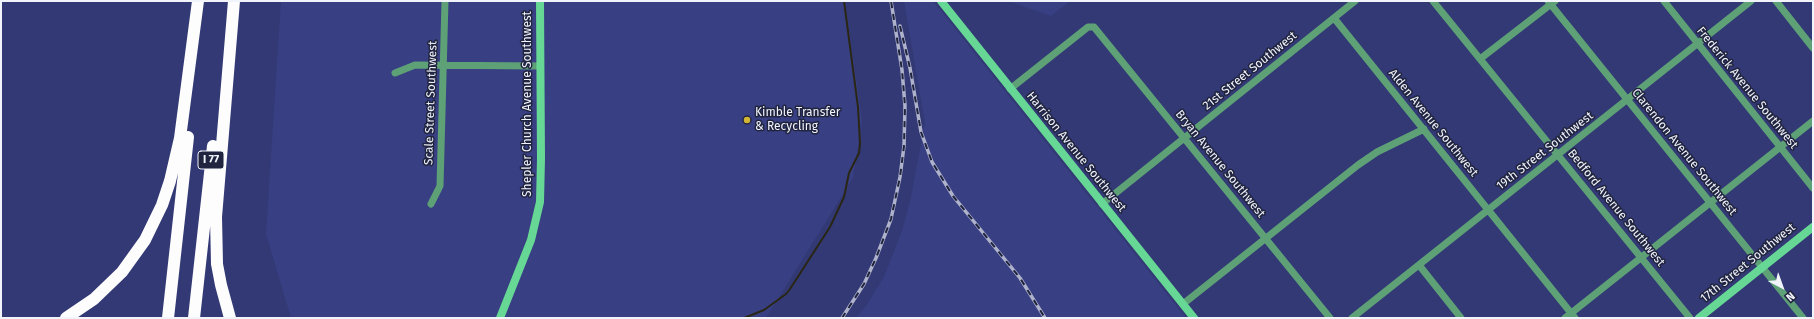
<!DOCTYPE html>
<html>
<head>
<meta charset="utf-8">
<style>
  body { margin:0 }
  #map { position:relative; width:1814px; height:319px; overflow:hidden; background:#323975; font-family:"Fira Sans",sans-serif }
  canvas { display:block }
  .frame { position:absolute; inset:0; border:2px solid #f2f4fb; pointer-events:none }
  .north { position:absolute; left:1762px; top:267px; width:40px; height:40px; -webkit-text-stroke:3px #20243f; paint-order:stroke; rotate:139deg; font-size:11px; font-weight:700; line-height:16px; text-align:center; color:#f2f4fb }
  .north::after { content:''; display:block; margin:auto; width:14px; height:18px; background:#f2f4fb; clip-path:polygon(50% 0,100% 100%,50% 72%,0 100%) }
</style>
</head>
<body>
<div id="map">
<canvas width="1814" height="319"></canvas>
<div class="frame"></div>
<div class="north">N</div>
</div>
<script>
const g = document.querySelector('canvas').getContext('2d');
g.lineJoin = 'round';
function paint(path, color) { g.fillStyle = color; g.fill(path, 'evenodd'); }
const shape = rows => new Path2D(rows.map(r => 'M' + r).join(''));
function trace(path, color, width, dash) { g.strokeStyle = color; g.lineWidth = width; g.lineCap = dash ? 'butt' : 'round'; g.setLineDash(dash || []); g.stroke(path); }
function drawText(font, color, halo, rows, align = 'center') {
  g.font = font + ' "Fira Sans",sans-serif'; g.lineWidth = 3; g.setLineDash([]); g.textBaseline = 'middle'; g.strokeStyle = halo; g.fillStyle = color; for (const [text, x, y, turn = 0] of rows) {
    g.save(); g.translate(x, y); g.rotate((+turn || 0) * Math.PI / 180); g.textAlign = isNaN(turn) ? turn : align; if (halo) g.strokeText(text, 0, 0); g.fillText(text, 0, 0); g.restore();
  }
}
const built = shape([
  [281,1,845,1,862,120,853,178,766,318,291,318,266,234],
  [904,1,933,1,1186,318,856,318,866,306,884,277,902,231,911,197,925,123],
  [1008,1,1070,1,1051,16]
]);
const stream = shape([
  [744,318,764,310,786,294,790,289,830,227,844,197,849,173,859,153,860,144,858,107,844,1]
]);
const street = shape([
  [1433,1,1690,318],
  [1548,1,1803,318],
  [1664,1,1813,188],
  [1776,1,1813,48],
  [1334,18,1575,318],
  [1480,59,1555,1],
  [395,73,415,65,540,66],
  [1010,89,1088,27,1094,27,1330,318],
  [431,204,440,186,445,1],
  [1102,204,1355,1],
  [1419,265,1461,318],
  [1183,304,1358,165,1377,152,1424,129],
  [1352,318,1751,1],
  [1565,318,1813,121]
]);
const secondary = shape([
  [941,1,1194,318],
  [500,318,531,240,540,202,541,159,540,1],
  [1699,318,1813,227]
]);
const highway = shape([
  [66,318,94,299,122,272,145,240,162,205,170,181,180,138,198,1],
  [168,318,188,137],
  [194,318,213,146],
  [230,318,221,285,217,264,216,217,234,1]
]);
const rail = shape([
  [900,26,910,68,921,132,932,162,953,196,1020,278,1045,318],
  [842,318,864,284,876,258,891,219,900,177,904,146,905,106,902,70,891,1]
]);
const markers = [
  [747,120,4,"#d4b635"]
];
const shields = [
  [211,160,26]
];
const shieldNames = [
  ["I 77",211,160]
];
const streetNames = [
  ["21st Street Southwest",1250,71,-39],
  ["Frederick Avenue Southwest",1747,88,51],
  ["Scale Street Southwest",431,103,-88],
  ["Shepler Church Avenue Southwest",528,104,-90],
  ["Alden Avenue Southwest",1433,123,51],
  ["19th Street Southwest",1545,151,-38],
  ["Harrison Avenue Southwest",1076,152,51],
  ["Clarendon Avenue Southwest",1684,152,51],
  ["Bryan Avenue Southwest",1220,164,51],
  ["Bedford Avenue Southwest",1616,208,51],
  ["17th Street Southwest",1748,263,-39]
];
const poiNames = [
  ["Kimble Transfer",755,113],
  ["& Recycling",755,127]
];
paint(built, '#384083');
trace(stream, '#2a2615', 2);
trace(street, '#5ea177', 7);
trace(secondary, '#66d794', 8);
trace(highway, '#fdfdfd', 12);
trace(rail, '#aeb2cb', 3.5);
trace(rail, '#20243f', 2, [6]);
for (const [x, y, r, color] of markers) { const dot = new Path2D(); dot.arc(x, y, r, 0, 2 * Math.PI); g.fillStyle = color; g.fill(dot); trace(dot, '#20243f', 1.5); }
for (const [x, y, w] of shields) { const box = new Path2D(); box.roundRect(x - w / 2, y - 9, w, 18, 3); g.fillStyle = '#20243f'; g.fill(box); trace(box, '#f2f4fb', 1); }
drawText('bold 11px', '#f2f4fb', null, shieldNames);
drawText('12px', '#f2f4fb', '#20243f', streetNames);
drawText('12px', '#f2f4fb', '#20243f', poiNames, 'left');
</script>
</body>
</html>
